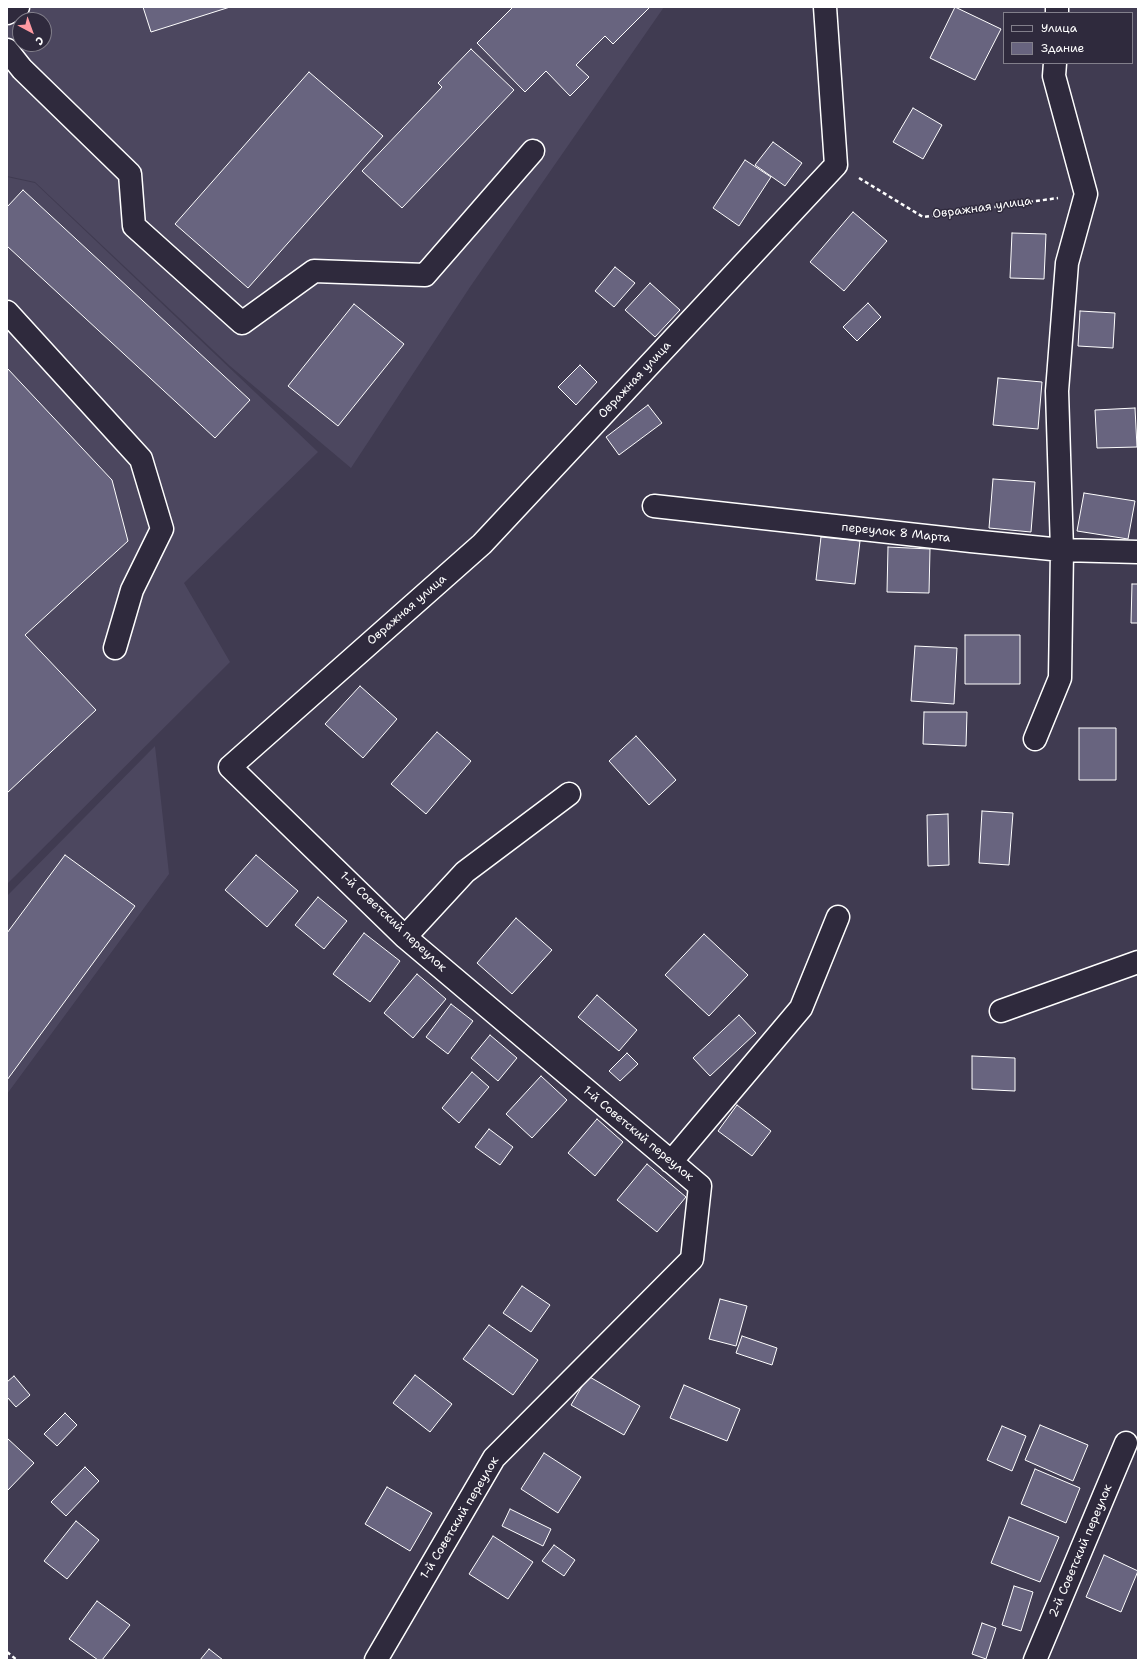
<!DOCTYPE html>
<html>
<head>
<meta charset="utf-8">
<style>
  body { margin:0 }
  #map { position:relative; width:1145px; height:1667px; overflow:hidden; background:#403b51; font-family:"Shantell Sans",sans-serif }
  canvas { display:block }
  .frame { position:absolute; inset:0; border:8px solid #fff; pointer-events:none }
  .legend { position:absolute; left:1003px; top:12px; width:130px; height:52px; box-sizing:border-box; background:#2f2a3d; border:1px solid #827f8b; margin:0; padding:5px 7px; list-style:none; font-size:12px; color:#fff }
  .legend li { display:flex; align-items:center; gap:8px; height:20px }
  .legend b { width:20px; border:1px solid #827f8b }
  .north { position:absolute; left:12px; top:12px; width:40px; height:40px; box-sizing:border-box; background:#2f2a3d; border:1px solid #827f8b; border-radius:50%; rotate:139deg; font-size:11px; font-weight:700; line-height:16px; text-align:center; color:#fff }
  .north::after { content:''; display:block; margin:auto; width:14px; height:18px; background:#ff9aa2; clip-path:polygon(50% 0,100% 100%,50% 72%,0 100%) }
</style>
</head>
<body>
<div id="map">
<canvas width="1145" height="1667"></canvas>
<div class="frame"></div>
<ul class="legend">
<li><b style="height:5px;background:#2f2a3d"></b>Улица</li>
<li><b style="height:11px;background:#68647f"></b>Здание</li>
</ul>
<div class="north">С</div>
</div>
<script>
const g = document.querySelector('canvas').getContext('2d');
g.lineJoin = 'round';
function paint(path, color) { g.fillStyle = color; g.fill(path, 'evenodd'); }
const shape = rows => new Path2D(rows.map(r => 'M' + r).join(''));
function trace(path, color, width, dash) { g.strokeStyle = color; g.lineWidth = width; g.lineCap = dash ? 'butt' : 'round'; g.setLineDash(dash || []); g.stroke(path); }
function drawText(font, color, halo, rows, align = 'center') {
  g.font = font + ' "Shantell Sans",sans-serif'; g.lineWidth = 3; g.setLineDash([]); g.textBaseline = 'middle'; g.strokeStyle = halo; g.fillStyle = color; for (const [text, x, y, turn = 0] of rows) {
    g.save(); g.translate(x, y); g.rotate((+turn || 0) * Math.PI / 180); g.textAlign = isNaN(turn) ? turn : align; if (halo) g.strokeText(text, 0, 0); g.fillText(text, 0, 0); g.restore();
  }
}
const built = shape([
  [7,7,664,7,470,287,351,468,230,366,35,182,7,176],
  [20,20,44,20,44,44,20,44],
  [7,177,35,183,318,452,184,583,230,662,7,884],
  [155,746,169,874,7,1094,7,896]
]);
const building = shape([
  [143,7,230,7,151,32,143,7],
  [513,7,650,7,613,44,605,36,576,65,589,77,570,96,546,71,525,92,477,43,513,7],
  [955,7,1001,29,975,80,930,58,955,7],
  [471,49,514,90,402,208,362,171,442,87,438,83,471,49],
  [309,72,383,136,248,288,175,224,309,72],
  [913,108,942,125,923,159,893,142,913,108],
  [773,142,802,163,785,186,755,165,773,142],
  [745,160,771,177,739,226,713,208,745,160],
  [23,190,250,400,215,438,7,246,7,207,23,190],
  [853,212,887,241,844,291,810,262,853,212],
  [1012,233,1046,234,1044,279,1010,278,1012,233],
  [615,267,635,283,614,307,595,291,615,267],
  [650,283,680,310,655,337,625,310,650,283],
  [868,303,881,317,857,341,843,327,868,303],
  [354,304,404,344,338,426,288,386,354,304],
  [1080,311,1115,313,1113,348,1078,346,1080,311],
  [580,365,597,382,576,405,558,387,580,365],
  [7,368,112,480,128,541,25,635,96,710,7,793,7,368],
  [998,378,1042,382,1038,429,993,425,998,378],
  [648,405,662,423,619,455,606,437,648,405],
  [1135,408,1137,447,1097,448,1095,410,1135,408],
  [993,479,1035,482,1031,532,989,528,993,479],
  [1084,493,1135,501,1128,539,1077,531,1084,493],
  [821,537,860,541,855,584,816,580,821,537],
  [888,547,930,549,929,593,887,592,888,547],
  [1132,584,1138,584,1138,623,1131,623,1132,584],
  [965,635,1020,635,1020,684,965,684,965,635],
  [915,646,957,648,954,704,911,701,915,646],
  [360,686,397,719,363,758,325,724,360,686],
  [924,712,967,712,966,746,923,744,924,712],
  [1079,728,1116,728,1116,780,1079,780,1079,728],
  [437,732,471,761,426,814,391,784,437,732],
  [636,736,676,780,649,805,609,761,636,736],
  [982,811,1013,813,1009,865,979,863,982,811],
  [948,814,949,865,928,866,927,815,948,814],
  [65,855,135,906,7,1080,7,933,65,855],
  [256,855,298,891,267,927,225,890,256,855],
  [318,897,347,921,324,949,295,925,318,897],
  [516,918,552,950,512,994,477,963,516,918],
  [364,933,400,961,370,1002,333,974,364,933],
  [704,934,748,975,709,1016,665,975,704,934],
  [417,974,446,999,413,1038,384,1013,417,974],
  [597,995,637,1030,619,1051,578,1017,597,995],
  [451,1004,473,1021,448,1054,426,1037,451,1004],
  [739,1015,756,1033,710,1076,693,1058,739,1015],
  [490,1035,517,1058,498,1081,471,1058,490,1035],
  [627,1053,638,1064,620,1081,609,1071,627,1053],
  [972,1056,1015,1058,1015,1091,972,1089,972,1056],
  [472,1072,489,1087,459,1123,442,1108,472,1072],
  [541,1076,567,1100,532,1138,506,1114,541,1076],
  [737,1105,771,1131,752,1156,718,1131,737,1105],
  [597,1119,623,1142,595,1176,568,1153,597,1119],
  [489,1129,513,1147,500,1165,475,1147,489,1129],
  [647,1164,686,1197,657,1232,617,1200,647,1164],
  [522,1286,550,1305,531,1332,503,1313,522,1286],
  [720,1299,747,1306,736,1346,709,1339,720,1299],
  [489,1325,538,1360,513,1395,463,1359,489,1325],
  [742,1336,777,1348,772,1365,736,1353,742,1336],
  [415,1375,452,1404,430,1432,393,1403,415,1375],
  [14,1376,30,1395,16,1407,7,1397,7,1382,14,1376],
  [588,1376,640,1406,624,1435,571,1405,588,1376],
  [684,1385,740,1409,727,1441,670,1418,684,1385],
  [65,1413,77,1425,57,1446,44,1434,65,1413],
  [1040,1425,1088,1445,1073,1481,1025,1460,1040,1425],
  [1002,1426,1026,1436,1012,1471,987,1460,1002,1426],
  [7,1438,34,1463,7,1491,7,1438],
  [544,1453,581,1477,558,1513,521,1489,544,1453],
  [85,1467,99,1481,66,1516,51,1502,85,1467],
  [1035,1469,1080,1488,1066,1523,1021,1504,1035,1469],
  [387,1487,432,1513,410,1551,365,1524,387,1487],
  [510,1509,551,1529,543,1546,502,1526,510,1509],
  [1009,1517,1059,1537,1040,1582,991,1563,1009,1517],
  [76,1521,99,1540,67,1579,44,1561,76,1521],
  [493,1536,533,1562,508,1599,469,1574,493,1536],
  [554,1545,575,1560,564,1576,542,1561,554,1545],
  [1104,1555,1138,1571,1121,1612,1086,1597,1104,1555],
  [1014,1586,1033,1592,1021,1631,1002,1625,1014,1586],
  [97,1601,130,1625,102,1660,98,1660,69,1639,97,1601],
  [982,1623,996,1628,986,1659,972,1654,982,1623],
  [209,1649,223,1660,200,1660,209,1649]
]);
const path = shape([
  [859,178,923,217,1058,198],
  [7,1652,17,1660]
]);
const minor = shape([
  [7,13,18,7],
  [1057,13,1057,7],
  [7,50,22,69,130,174,134,226,242,323,314,271,425,275,533,151],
  [7,312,141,459,162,529,132,590,115,648],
  [654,506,971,541,1062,550,1138,552],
  [1035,739,1060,678,1062,550,1057,391,1067,263,1086,194,1054,76,1055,63],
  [405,937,465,872,569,794],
  [1001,1011,1138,962],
  [671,1162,801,1008,838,917],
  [376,1660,494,1458,692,1259,700,1186,405,937,230,767,482,544,836,165,825,7],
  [1035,1660,1126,1443]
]);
const streetNames = [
  ["Овражная улица",982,208,-8],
  ["Овражная улица",635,380,-47],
  ["переулок 8 Марта",896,533,6],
  ["Овражная улица",407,610,-41],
  ["1-й Советский переулок",393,922,43],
  ["1-й Советский переулок",638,1134,40],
  ["1-й Советский переулок",460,1518,-59],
  ["2-й Советский переулок",1081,1551,-67]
];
paint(built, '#4c475f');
paint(building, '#68647f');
trace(building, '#fff', 1);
trace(minor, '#fff', 25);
trace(path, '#fff', 2.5, [4, 3]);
trace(minor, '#2f2a3d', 22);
drawText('12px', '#fff', '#2f2a3d', streetNames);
</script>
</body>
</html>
